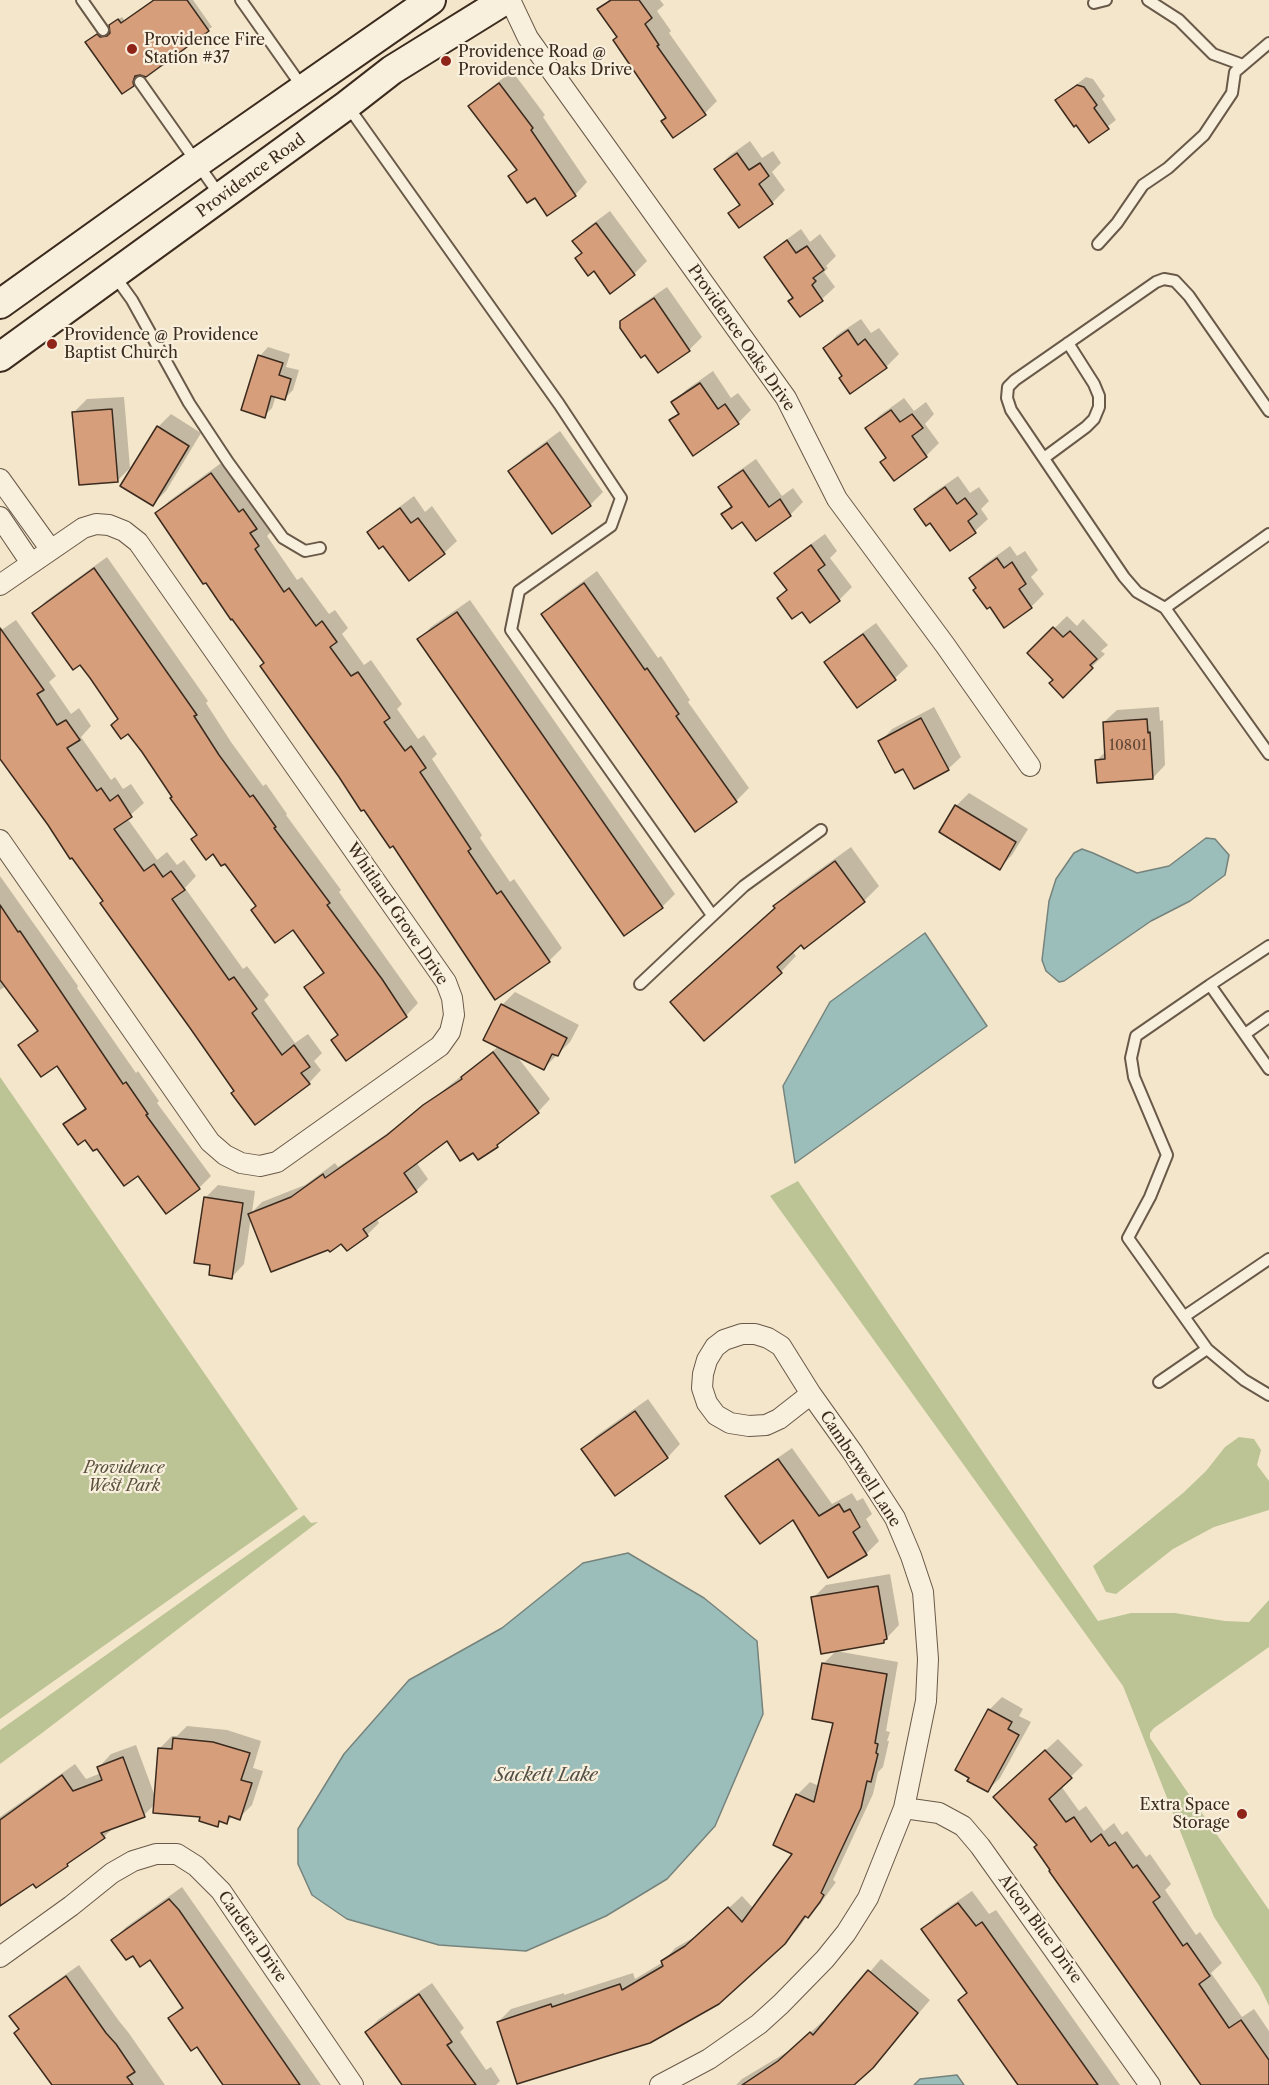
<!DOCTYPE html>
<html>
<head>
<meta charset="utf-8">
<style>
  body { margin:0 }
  canvas { display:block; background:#f4e6ca }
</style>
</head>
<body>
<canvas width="1269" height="2085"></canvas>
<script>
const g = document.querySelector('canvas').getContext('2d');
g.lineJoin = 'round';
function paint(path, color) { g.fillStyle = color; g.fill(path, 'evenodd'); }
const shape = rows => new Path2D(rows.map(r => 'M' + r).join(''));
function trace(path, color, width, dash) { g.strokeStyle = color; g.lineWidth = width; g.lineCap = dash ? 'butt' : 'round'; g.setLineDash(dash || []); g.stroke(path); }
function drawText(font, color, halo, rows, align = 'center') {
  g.font = font + ' "Libre Caslon Text",serif'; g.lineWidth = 4.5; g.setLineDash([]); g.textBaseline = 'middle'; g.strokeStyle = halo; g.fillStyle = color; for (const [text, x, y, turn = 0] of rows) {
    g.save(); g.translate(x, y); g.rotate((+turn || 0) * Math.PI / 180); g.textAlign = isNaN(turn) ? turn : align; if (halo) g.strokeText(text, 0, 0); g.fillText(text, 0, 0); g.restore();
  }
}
const green = shape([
  [0,1077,298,1509,0,1719],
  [798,1181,1098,1621,1131,1613,1175,1613,1225,1621,1249,1622,1269,1600,1269,1647,1154,1728,1150,1733,1150,1738,1269,1910,1269,2006,1260,1987,1214,1917,1123,1686,770,1196],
  [1239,1437,1254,1439,1261,1450,1257,1465,1269,1481,1269,1510,1214,1527,1173,1549,1116,1594,1106,1592,1093,1566,1183,1493,1206,1471,1225,1447],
  [304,1515,311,1523,318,1522,42,1733,0,1764,0,1730]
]);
const water = shape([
  [1206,838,1215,839,1229,855,1225,875,1190,901,1151,921,1064,981,1059,982,1046,971,1042,960,1049,901,1056,879,1074,853,1082,849,1093,853,1137,873,1169,866,1206,838],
  [925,933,987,1026,795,1163,783,1086,830,1002,925,933],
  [628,1553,704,1598,757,1641,763,1714,715,1826,667,1879,606,1916,526,1951,439,1945,347,1919,312,1895,298,1864,298,1829,344,1754,409,1680,502,1628,583,1563,628,1553],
  [957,2075,964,2085,914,2085,920,2079,957,2075]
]);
const shadow = shape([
  [154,0,193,0,212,27,137,74,137,81,133,85,91,38,101,31,105,34,112,33,114,22,122,17,125,21],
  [609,0,660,0,664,5,657,11,671,31,669,33,717,101,705,113,667,117,618,37,599,10],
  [512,71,545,115,543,117,587,182,575,195,535,196,510,176,517,169,470,106,483,94],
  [1086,77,1093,79,1105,96,1102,99,1116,120,1089,141,1057,100],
  [750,141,762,158,773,151,781,163,772,172,785,190,772,203,730,213,740,203,716,169,729,156],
  [610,211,647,261,634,274,611,292,574,241,587,228],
  [801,229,810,242,820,234,836,256,826,266,828,268,824,272,835,287,822,299,800,315,794,297,766,257,779,245],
  [667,287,702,337,689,350,622,322,635,309],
  [861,319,871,333,879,328,899,354,886,367,844,375,825,348,837,335],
  [268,347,290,354,286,367,299,370,293,390,284,399,276,396,272,408,264,416,260,356],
  [713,371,731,398,738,393,751,410,738,423,671,421,680,412,673,403,686,390],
  [124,397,130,468,117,481,74,412,87,399],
  [904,398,914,411,926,402,934,414,925,424,939,443,926,456,887,457,867,428,879,416],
  [171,414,201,433,166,491,153,504,158,427],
  [560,431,603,492,590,505,553,532,510,472,522,459],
  [756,459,782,496,793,488,803,502,790,515,756,539,743,520,723,514,732,505,720,488,733,475],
  [224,461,268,515,263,520,271,532,267,536,297,580,302,577,329,614,335,610,348,628,342,634,364,665,371,660,402,704,397,709,418,739,424,735,437,754,432,759,482,835,480,838,510,882,514,879,562,948,549,961,393,844,266,663,157,513,169,501],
  [958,476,970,493,979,487,989,501,981,509,988,519,975,531,950,549,930,521,916,509,929,496],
  [414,496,425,512,432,506,457,541,444,553,384,544,369,532,382,520],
  [825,534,837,551,830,558,852,587,839,600,802,610,779,598,787,589,776,573,789,560],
  [1010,546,1017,556,1025,551,1038,570,1031,577,1044,594,1031,607,978,587,971,578,984,565],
  [107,557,208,701,206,703,231,742,263,786,266,784,287,814,286,815,341,890,339,892,418,1003,406,1016,346,1059,339,1034,306,987,324,971,293,928,257,906,225,862,199,834,80,663,34,613,46,601],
  [597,571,658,658,661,656,690,700,688,702,749,788,736,801,695,830,543,614,556,601],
  [470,600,675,894,662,907,624,934,418,640,431,627],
  [1067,616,1077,626,1083,619,1108,645,1101,651,1105,654,1063,695,1055,680,1029,653],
  [16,620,56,676,49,682,71,714,79,708,91,726,81,737,111,780,115,777,123,789,131,784,144,803,127,818,157,860,167,852,177,865,184,860,196,876,185,888,243,969,247,966,269,995,264,1000,295,1043,308,1034,322,1053,314,1061,321,1070,309,1083,235,1091,105,901,0,757,0,631],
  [876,623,908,666,895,678,858,706,826,662,839,650],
  [934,707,961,757,948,769,904,767,880,742,892,729],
  [1159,707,1160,721,1163,720,1165,765,1153,778,1097,760,1106,751,1104,722,1117,710],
  [969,793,1028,829,1012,855,1000,868,956,806],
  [851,847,879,886,864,901,802,943,792,951,796,956,781,972,704,1039,672,1002,776,907,790,891],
  [0,876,78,986,77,988,136,1073,138,1071,159,1101,157,1103,211,1176,199,1188,138,1174,65,1125,86,1107,57,1064,20,1045,38,1029,6,986,0,990],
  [515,992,579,1025,570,1042,543,1069,516,1055,550,1099,538,1112,497,1145,478,1158,473,1151,447,1139,416,1162,428,1179,416,1191,376,1218,379,1223,367,1235,342,1242,251,1217,244,1264,232,1277,212,1264,205,1198,218,1185,255,1191,252,1212,262,1202,305,1185,335,1163,338,1167,401,1124,499,1046,502,1005],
  [648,1399,680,1444,668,1457,615,1494,583,1449,596,1436],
  [792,1448,832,1504,852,1493,857,1501,863,1498,872,1514,866,1519,879,1541,866,1554,828,1576,793,1518,727,1497,740,1484],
  [890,1574,899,1625,883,1642,813,1598,826,1585],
  [836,1651,898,1662,886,1731,890,1732,887,1741,889,1741,883,1767,878,1772,873,1794,833,1880,836,1882,820,1904,807,1916,797,1930,784,1943,651,2041,587,2063,586,2060,498,2022,511,2009,564,1993,564,1995,633,1973,635,1979,663,1962,675,1948,700,1934,742,1896,754,1909,794,1853,797,1795,810,1782,819,1786,835,1722,823,1664],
  [1002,1697,1023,1709,1019,1716,1031,1722,1000,1778,987,1791,971,1777,989,1710],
  [187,1726,227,1730,261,1741,253,1768,263,1771,252,1805,239,1818,233,1816,227,1822,222,1820,217,1825,202,1815,155,1804,144,1815,115,1826,104,1837,67,1864,36,1886,34,1881,0,1907,0,1817,75,1764,86,1779,101,1773,99,1767,111,1754,136,1745,156,1799,159,1749,172,1736,177,1736],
  [1058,1739,1083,1765,1061,1786,1079,1811,1086,1806,1104,1831,1114,1823,1122,1835,1127,1831,1146,1857,1150,1854,1171,1884,1165,1890,1196,1935,1200,1932,1222,1963,1211,1973,1242,2017,1254,2009,1269,2031,1269,2085,1202,2085,1038,1844,1007,1785],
  [182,1887,321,2085,225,2085,197,2045,170,2018,183,2005,150,1958,133,1954,113,1940,126,1927],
  [972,1891,989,1914,996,1910,1120,2085,1020,2085,960,2000,968,1992,923,1929,936,1916],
  [881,1959,930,2000,885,2053,852,2085,736,2085,742,2079,792,2049,823,2021,826,2023],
  [79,1965,119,2021,128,2032,165,2085,53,2085,11,2016,24,2004],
  [432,1983,464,2028,460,2032,486,2070,491,2067,500,2081,496,2085,404,2085,366,2032,379,2019]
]);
const building = shape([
  [154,0,187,0,209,31,146,77,140,75,135,76,133,82,134,86,122,94,85,42,97,34,100,37,107,36,110,33,109,25,118,19,121,23,154,0],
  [611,0,639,0,652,18,645,24,659,45,657,46,706,115,673,138,661,121,666,118,613,40,617,37,597,9,611,0],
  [499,83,533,128,531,130,576,196,547,216,535,198,527,203,508,176,517,170,468,106,499,83],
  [1077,85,1084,87,1097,105,1094,108,1109,129,1089,143,1076,125,1074,127,1055,100,1077,85],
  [737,153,749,170,760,163,769,176,759,184,773,204,739,228,728,213,740,205,714,169,737,153],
  [596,223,635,275,610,294,594,271,588,276,575,258,582,253,572,241,596,223],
  [787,240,796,253,807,246,824,270,813,278,816,281,812,285,823,301,800,317,788,301,793,298,764,257,787,240],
  [654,298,690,351,658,373,645,355,641,358,620,328,620,321,654,298],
  [848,330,858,345,865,339,887,368,850,394,839,378,842,376,823,348,848,330],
  [258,355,283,363,279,375,291,379,285,400,271,396,265,418,241,410,258,355],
  [700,383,718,409,725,404,739,424,693,456,669,420,679,414,671,402,700,383],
  [112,409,118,482,79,485,72,412,112,409],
  [891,410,900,422,912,414,923,428,912,436,927,457,894,481,880,462,886,458,865,428,891,410],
  [157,426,189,446,153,506,120,486,157,426],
  [547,443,591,506,552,534,508,471,547,443],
  [743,470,769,507,780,499,791,516,756,541,742,522,732,529,721,514,732,507,718,487,743,470],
  [211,473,239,512,243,509,257,529,250,533,259,546,255,549,284,592,289,588,316,626,322,621,337,642,330,647,351,676,358,672,390,718,384,722,405,751,411,746,426,768,420,772,471,849,468,851,497,894,501,891,550,962,495,1000,393,846,390,848,364,810,361,811,339,777,260,666,264,663,232,619,231,620,206,583,203,584,155,513,211,473],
  [945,487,957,504,965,498,977,514,968,521,976,533,950,551,930,523,926,526,914,509,945,487],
  [400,508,411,523,418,518,445,554,409,581,383,546,379,549,367,532,400,508],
  [811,545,825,565,818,570,840,601,810,623,802,612,792,619,777,598,787,590,774,573,811,545],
  [997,558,1004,568,1012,562,1026,584,1019,589,1032,608,1004,628,990,607,987,609,973,590,976,588,969,578,997,558],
  [94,568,197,715,194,716,219,755,250,797,253,795,276,827,274,828,330,903,327,905,382,979,407,1017,346,1061,331,1040,338,1035,304,987,324,973,293,930,275,943,251,910,256,906,225,864,221,866,213,854,206,860,191,839,197,835,170,798,172,797,142,752,128,734,121,739,111,725,118,719,90,678,80,665,73,670,32,613,94,568],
  [584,583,645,670,647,668,679,714,676,716,737,802,695,832,541,614,584,583],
  [457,612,663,908,624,936,417,639,457,612],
  [1053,627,1063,637,1070,631,1097,659,1090,665,1093,668,1063,698,1049,683,1053,680,1027,653,1053,627],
  [0,628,44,690,37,694,57,725,66,720,80,740,67,748,97,791,101,788,110,801,118,795,132,817,114,829,144,871,154,864,163,877,171,871,185,890,172,899,229,980,234,977,257,1009,252,1013,282,1055,294,1045,310,1067,301,1073,310,1084,255,1125,231,1093,234,1091,190,1028,100,903,103,901,72,858,70,859,48,825,0,759,0,628],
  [863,634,896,680,857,708,824,662,863,634],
  [921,718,949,770,914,789,903,769,895,773,878,741,921,718],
  [1147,719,1148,733,1150,732,1153,779,1097,783,1095,760,1105,759,1103,722,1147,719],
  [955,805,1016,842,1000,870,939,832,955,805],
  [835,861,865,902,804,949,801,945,777,967,782,973,704,1041,670,1002,775,908,773,906,835,861],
  [0,905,18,932,20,931,123,1084,126,1082,148,1114,146,1115,200,1189,166,1214,138,1176,124,1186,97,1149,93,1151,85,1140,78,1145,63,1124,86,1109,57,1066,41,1077,18,1045,38,1031,0,980,0,905],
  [501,1004,567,1038,558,1056,552,1054,544,1070,483,1040,501,1004],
  [493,1052,539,1113,497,1145,498,1147,478,1160,473,1153,460,1161,447,1141,404,1173,417,1192,363,1229,368,1236,347,1251,341,1244,330,1252,328,1250,271,1272,248,1214,291,1197,323,1174,325,1178,387,1135,423,1105,462,1079,461,1077,493,1052],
  [204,1197,243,1203,232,1279,209,1275,210,1265,194,1263,204,1197],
  [635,1411,668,1458,615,1496,581,1449,635,1411],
  [778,1459,819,1516,839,1504,844,1512,850,1509,860,1527,853,1532,867,1555,828,1578,793,1520,760,1544,725,1496,778,1459],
  [878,1586,887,1639,884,1640,884,1643,821,1654,811,1597,878,1586],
  [822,1663,887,1674,875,1743,878,1744,876,1753,878,1754,871,1782,867,1781,861,1808,821,1893,824,1895,820,1902,808,1918,805,1916,785,1944,719,2004,650,2043,517,2084,497,2022,551,2004,552,2007,620,1984,622,1990,663,1966,661,1961,685,1946,728,1907,742,1922,792,1854,773,1845,796,1794,814,1802,833,1723,812,1719,822,1663],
  [988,1709,1012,1722,1008,1729,1019,1735,988,1792,967,1781,969,1778,955,1770,988,1709],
  [173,1738,213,1742,250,1753,241,1780,252,1783,240,1820,229,1816,227,1824,219,1821,218,1827,199,1821,200,1817,153,1813,158,1748,172,1749,173,1738],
  [1045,1750,1072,1778,1049,1799,1066,1822,1074,1817,1091,1842,1101,1834,1109,1846,1115,1842,1133,1868,1137,1865,1160,1897,1153,1902,1183,1946,1187,1943,1210,1976,1199,1984,1229,2028,1241,2020,1269,2060,1269,2085,1201,2085,1049,1871,1050,1870,1034,1847,1037,1845,993,1797,1045,1750],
  [123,1757,145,1817,101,1833,105,1838,67,1864,68,1866,36,1888,33,1884,0,1906,0,1820,62,1775,73,1791,102,1780,97,1767,123,1757],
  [169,1899,179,1910,300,2085,223,2085,197,2047,191,2051,168,2018,183,2008,150,1960,140,1967,133,1956,126,1960,111,1940,169,1899],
  [958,1903,976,1926,982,1922,1098,2085,1018,2085,958,2000,967,1993,921,1929,958,1903],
  [868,1970,918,2013,873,2068,854,2085,742,2085,778,2061,810,2032,813,2035,868,1970],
  [66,1976,106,2033,116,2044,135,2072,127,2077,133,2085,52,2085,14,2033,19,2029,9,2016,66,1976],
  [419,1994,452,2042,447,2045,476,2085,402,2085,365,2032,419,1994]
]);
const service = shape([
  [82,0,103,30],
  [241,0,303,88],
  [1148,0,1179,20,1213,54,1243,65],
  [1094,3,1106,0],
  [140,82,221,197],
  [347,105,559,404,621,498,611,526,519,591,511,630,712,915],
  [1098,244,1117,223,1143,185,1168,168,1204,135,1232,93,1235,72,1269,43],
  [114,275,132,300,189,403,228,462,283,538,305,551,320,548],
  [1044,458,1086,427,1094,419,1099,407,1099,396,1094,384,1068,343],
  [1269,534,1165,608,1269,754],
  [1165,608,1137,592,1124,577,1011,410,1007,398,1008,387,1015,380,1156,282,1164,279,1175,281,1189,296,1269,411],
  [640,984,744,886,821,830],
  [1210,985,1269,946],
  [1245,1034,1269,1017],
  [1269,1069,1210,985,1136,1036,1131,1058,1134,1077,1167,1155,1150,1197,1128,1238,1207,1349,1244,1380,1269,1395],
  [1185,1316,1269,1259],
  [1159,1382,1207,1349]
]);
const minor = shape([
  [510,0,528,38,786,398,837,499,945,645,1030,766],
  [0,479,51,550],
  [0,517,31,563],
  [0,585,83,528,96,524,109,525,124,531,138,542,446,982,452,998,454,1015,450,1032,440,1046,277,1162,260,1166,241,1163,225,1155,210,1142,0,840],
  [904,1808,939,1813,963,1826,980,1846,1150,2085],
  [0,1957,71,1906,112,1873,133,1861,156,1854,177,1854,196,1866,221,1891,353,2085],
  [660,2085,709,2059,759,2024,781,2004,825,1959,846,1933,868,1898,904,1808,926,1701,928,1659,923,1592,911,1556,895,1518,853,1453,811,1394,781,1346,768,1338,755,1334,742,1334,724,1340,715,1347,707,1360,703,1374,702,1388,707,1403,716,1415,730,1423,749,1426,766,1425,779,1419,811,1394]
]);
const secondary = shape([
  [0,304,197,163,431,0],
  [0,357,347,105,392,70,505,0]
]);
const markers = [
  [132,49,6,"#8f2418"],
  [446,61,6,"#8f2418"],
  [52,344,6,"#8f2418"],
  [1242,1814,6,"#8f2418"]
];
const numberNames = [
  ["10801",1128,746]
];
const poiNames = [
  ["Providence Fire",144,40],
  ["Station #37",144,58],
  ["Providence Road @",458,52],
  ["Providence Oaks Drive",458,70],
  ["Providence @ Providence",64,335],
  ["Baptist Church",64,353],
  ["Extra Space",1230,1805,"right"],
  ["Storage",1230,1823,"right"]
];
const streetNames = [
  ["Providence Road",251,176,-36],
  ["Providence Oaks Drive",741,338,55],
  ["Whitland Grove Drive",397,914,56],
  ["Camberwell Lane",860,1469,57],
  ["Alcon Blue Drive",1040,1929,54],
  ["Cardera Drive",252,1937,55]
];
const parkNames = [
  ["Providence",124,1468],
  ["West Park",124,1486]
];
const waterNames = [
  ["Sackett Lake",546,1776]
];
paint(green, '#bcc496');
paint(water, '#9cbebb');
trace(water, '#75837c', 1.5);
paint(shadow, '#0003');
paint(building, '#d69e7b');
trace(building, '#3b2a1e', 1.5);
trace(service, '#695949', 14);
trace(minor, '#695949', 22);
trace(secondary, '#3b2a1e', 32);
trace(service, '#f8efdd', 10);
trace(minor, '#f8efdd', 20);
trace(secondary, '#f8efdd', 28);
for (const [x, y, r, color] of markers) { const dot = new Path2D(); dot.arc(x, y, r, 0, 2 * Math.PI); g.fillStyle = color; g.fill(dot); trace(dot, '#f8efdd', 2); }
drawText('14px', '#624735', null, numberNames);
drawText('16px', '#3b2a1e', '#f8efdd', poiNames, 'left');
drawText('16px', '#3b2a1e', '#f8efdd', streetNames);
drawText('italic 16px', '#5b503c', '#f8efdd', parkNames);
drawText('italic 18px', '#534f45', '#f8efdd', waterNames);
</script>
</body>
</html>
